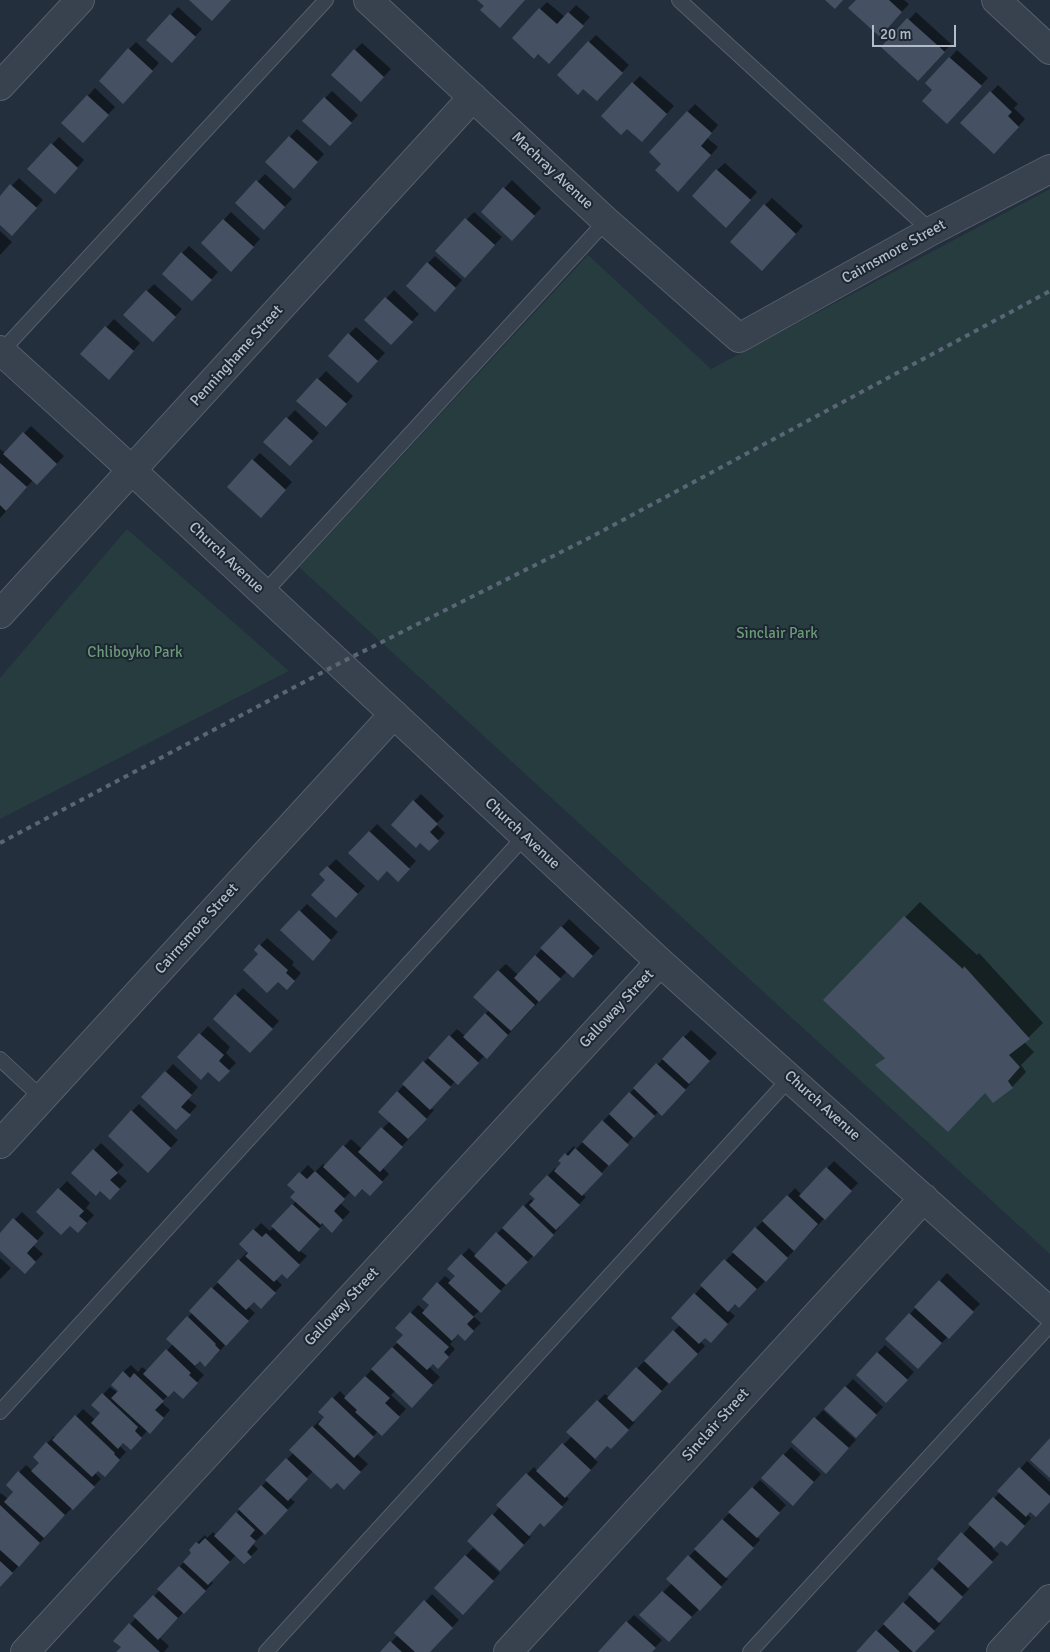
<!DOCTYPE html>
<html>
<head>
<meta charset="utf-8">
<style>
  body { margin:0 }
  #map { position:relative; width:1050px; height:1652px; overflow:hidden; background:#242f3e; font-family:Signika,sans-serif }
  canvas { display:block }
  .scale { position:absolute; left:872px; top:25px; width:84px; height:22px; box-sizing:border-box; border:2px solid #b4bcc9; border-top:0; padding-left:6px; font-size:15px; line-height:18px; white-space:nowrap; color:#b4bcc9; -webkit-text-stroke:4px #1d2633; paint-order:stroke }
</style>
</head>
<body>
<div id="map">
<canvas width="1050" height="1652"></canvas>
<div class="scale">20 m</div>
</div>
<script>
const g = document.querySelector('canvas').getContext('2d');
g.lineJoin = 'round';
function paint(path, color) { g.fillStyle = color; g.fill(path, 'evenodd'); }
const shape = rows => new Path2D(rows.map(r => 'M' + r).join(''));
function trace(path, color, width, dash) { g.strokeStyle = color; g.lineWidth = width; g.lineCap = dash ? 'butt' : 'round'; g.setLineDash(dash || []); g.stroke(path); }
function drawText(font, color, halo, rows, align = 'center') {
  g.font = font + ' Signika,sans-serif'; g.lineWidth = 4; g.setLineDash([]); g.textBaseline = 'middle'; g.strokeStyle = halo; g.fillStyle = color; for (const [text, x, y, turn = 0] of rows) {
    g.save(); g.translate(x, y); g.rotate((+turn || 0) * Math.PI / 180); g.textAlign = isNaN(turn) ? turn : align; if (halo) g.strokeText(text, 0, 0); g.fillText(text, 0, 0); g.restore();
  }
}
const green = shape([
  [1050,189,1050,1254,299,567,588,255,711,369],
  [127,529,289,671,0,819,0,678]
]);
const shadow = shape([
  [857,0,904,0,909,4,887,28],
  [547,2,565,17,576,5,590,17,556,55,540,9],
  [178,7,202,29,179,54,147,40],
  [916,12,951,44,926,72,883,47],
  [596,35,629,65,604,92,589,42],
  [136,42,159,63,130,95,129,49],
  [362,43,391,69,368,93,355,50],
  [957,50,988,78,954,115,927,83],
  [640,76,674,106,649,133,633,83],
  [998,85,1018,104,1014,108,1025,119,1002,145,991,92],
  [95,88,115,107,90,134,63,123],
  [332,91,358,115,338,137,325,98],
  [695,104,718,125,707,138,718,147,686,183,650,152],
  [297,129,324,154,301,180,266,162],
  [59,137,84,160,62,185,52,144],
  [725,163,757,192,733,219,717,170],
  [265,174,292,199,271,221,237,203],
  [19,178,43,200,19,227,0,223,0,198],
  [512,180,541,208,519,232,483,212],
  [772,198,803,226,770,262,765,205],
  [231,212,260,239,239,263,202,243],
  [474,212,502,237,472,269,437,251],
  [0,231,12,242,0,255],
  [189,246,218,272,200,292,182,253],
  [435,256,462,280,442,303,428,263],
  [154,284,182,309,160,333,147,291],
  [394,290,419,314,398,336,366,320],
  [114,319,140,343,116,371,82,354],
  [356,327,385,353,365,374,349,334],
  [326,371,353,396,333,418,298,401],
  [295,410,319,433,297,457,265,442],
  [31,426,64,456,45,476,33,480,8,507,9,508,0,518,0,449,5,453],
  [260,453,292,482,268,509,253,460],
  [421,794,444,816,436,824,445,833,429,850,414,801],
  [377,824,416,861,398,880,387,870,350,853],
  [336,859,365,886,343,909,327,880,321,874],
  [920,902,977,955,979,953,1043,1023,1024,1042,1034,1052,1021,1065,1026,1072,1012,1087,986,1092,877,1065,885,1057,825,1000],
  [307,904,338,932,320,952,282,930],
  [569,919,600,948,580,969,567,971,494,1050,485,1055,465,1076,455,1081,430,1108,434,1110,383,1168,389,1174,377,1187,363,1188,351,1191,340,1203,350,1212,332,1231,324,1223,299,1250,307,1256,287,1277,282,1272,276,1279,282,1285,261,1307,254,1301,248,1307,255,1313,213,1358,200,1360,196,1363,197,1365,195,1367,204,1375,190,1390,175,1389,161,1402,170,1410,157,1425,148,1430,131,1448,123,1442,121,1444,120,1446,126,1452,105,1475,99,1469,95,1473,101,1479,46,1534,47,1535,0,1586,0,1494,1,1493,8,1499,15,1492,7,1485,26,1465,33,1471,41,1462,34,1457,54,1436,56,1438,83,1409,95,1420,101,1413,93,1405,110,1387,118,1393,123,1372,131,1365,138,1372,142,1367,147,1371,173,1344,167,1339,192,1313,191,1311,248,1251,240,1244,261,1223,270,1231,274,1227,273,1226,296,1201,297,1192,289,1185,308,1165,315,1172,323,1164,325,1166,351,1139,362,1149,390,1121,380,1112,424,1062,457,1029,465,1036,489,1010,498,971,506,964,518,975],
  [267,938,294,962,292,965,301,973,294,981,256,950],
  [243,988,279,1021,258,1044,236,995],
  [208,1026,230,1047,226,1053,236,1063,219,1080,209,1071,179,1057],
  [691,1030,717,1053,691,1081,692,1082,669,1107,659,1111,634,1136,583,1194,586,1197,559,1226,560,1227,488,1304,473,1316,481,1323,465,1339,458,1332,453,1337,455,1339,450,1344,455,1349,445,1360,433,1363,429,1367,440,1377,419,1399,395,1391,391,1395,406,1409,382,1434,378,1431,357,1454,368,1464,344,1488,337,1481,313,1471,289,1497,295,1502,253,1544,258,1549,244,1563,236,1555,211,1581,213,1583,159,1637,169,1646,164,1652,118,1652,122,1647,114,1641,136,1618,135,1616,160,1590,159,1589,193,1552,190,1550,205,1535,207,1538,213,1532,216,1535,293,1453,313,1427,320,1420,322,1421,325,1417,333,1398,340,1391,346,1397,398,1342,405,1335,397,1328,418,1305,425,1311,431,1305,423,1299,445,1276,451,1281,456,1276,449,1269,469,1248,476,1255,531,1199,534,1202,536,1198,531,1194,555,1168,557,1170,563,1163,560,1160,574,1146,576,1149],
  [173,1064,198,1087,188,1099,197,1106,176,1128,143,1097],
  [139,1104,178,1140,155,1164,132,1111],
  [101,1143,124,1165,117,1172,127,1181,110,1198,100,1190,94,1150],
  [834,1161,858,1183,747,1300,735,1303,728,1310,735,1316,718,1334,705,1336,700,1341,705,1346,633,1420,635,1422,618,1441,607,1445,594,1459,598,1462,566,1496,569,1499,551,1518,540,1522,528,1534,531,1537,507,1562,493,1515,527,1474,534,1467,538,1471,572,1436,598,1401,605,1394,609,1397,680,1325,673,1318,756,1228,795,1188,802,1195],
  [67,1181,90,1203,86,1208,94,1215,78,1232,70,1225,38,1212],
  [22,1212,44,1233,33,1245,43,1254,25,1272,0,1249,0,1235],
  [0,1258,11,1268,0,1279],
  [947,1273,980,1304,925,1360,910,1314],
  [885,1345,914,1372,894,1394,857,1375],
  [853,1379,883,1407,863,1429,825,1409],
  [823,1410,856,1440,833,1465,793,1442],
  [791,1447,821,1474,800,1497,763,1477],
  [1027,1461,1050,1482,1050,1500,1030,1510,1027,1514,1031,1518,1014,1537,1001,1539,992,1548,999,1554,967,1587,969,1589,939,1621,941,1623,922,1644,912,1652,858,1652,911,1595,971,1525,970,1524,1000,1492],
  [760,1480,786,1505,757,1536,760,1540,726,1576,728,1579,676,1633,641,1615,672,1583,668,1579],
  [473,1548,500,1573,470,1606,436,1588],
  [432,1594,459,1620,429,1652,382,1652,398,1635],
  [634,1615,662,1640,651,1652,600,1652]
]);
const building = shape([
  [189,0,231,0,212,21],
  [477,0,525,0,500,28,480,10,484,6],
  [825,0,843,0,835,9],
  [856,0,889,0,902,12,880,37,848,8],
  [539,8,557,24,568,12,584,26,549,64,538,54,534,59,512,38],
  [170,14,196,37,172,63,146,40],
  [907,18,945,52,918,81,881,47],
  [588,41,623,73,597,101,583,89,578,95,557,75],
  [128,48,153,71,123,104,99,81],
  [354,49,384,77,361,102,331,75],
  [949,57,982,86,947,124,922,101,932,90,925,83],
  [632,82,667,114,642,142,627,129,621,135,601,116],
  [990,91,1012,112,1008,116,1019,127,994,154,960,123],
  [87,95,109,115,83,143,61,123],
  [324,97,352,123,330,146,302,121],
  [687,111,712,133,701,146,711,155,678,192,655,170,661,164,649,152],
  [289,136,318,162,294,189,265,162],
  [51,143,78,168,55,194,27,169],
  [716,169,751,200,726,228,692,196],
  [256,180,285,207,264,230,235,203],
  [10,184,37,208,12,236,0,225,0,196],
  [503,187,535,216,512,241,481,212],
  [764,204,796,234,762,271,730,242],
  [465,218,495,245,465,278,435,251],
  [223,219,254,247,231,272,201,243],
  [181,252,212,280,192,301,162,274],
  [427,262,456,288,435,312,406,286],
  [146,290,176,317,153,342,123,315],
  [385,297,413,322,391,345,364,320],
  [105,326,134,351,109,380,80,354],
  [348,333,378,361,358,383,328,356],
  [317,378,347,404,326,427,296,401],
  [286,417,313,441,290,466,263,442],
  [23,432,57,464,37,485,3,454],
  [252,459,286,490,261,518,227,487],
  [0,463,27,487,6,511,0,505],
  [413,800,438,824,430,832,439,841,429,851,420,843,416,848,391,825],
  [369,831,410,869,398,882,387,871,378,881,348,853],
  [327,866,358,894,336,918,311,895,325,880,319,874],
  [299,910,331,940,313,961,280,930],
  [904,916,963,969,964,966,1030,1039,1009,1055,1020,1067,1008,1081,1013,1088,993,1103,985,1093,948,1132,875,1065,885,1058,823,1000],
  [561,926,593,956,573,978,540,948],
  [259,944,288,970,286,973,295,981,287,990,278,982,267,993,243,970,258,954,254,950],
  [535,955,561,979,539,1002,514,978],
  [498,970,535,1005,511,1031,473,997],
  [235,994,273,1029,250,1053,213,1019],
  [485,1013,508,1035,487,1059,463,1037],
  [199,1033,224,1055,219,1061,230,1071,219,1082,208,1072,201,1080,177,1057],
  [449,1035,479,1063,458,1085,428,1058],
  [683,1036,710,1061,689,1084,662,1059],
  [423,1061,451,1087,430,1110,402,1084],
  [656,1063,686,1090,662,1116,633,1088],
  [165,1071,192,1095,181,1107,191,1115,176,1130,141,1097],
  [397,1091,427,1119,408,1139,378,1112],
  [629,1092,655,1116,634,1138,609,1114],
  [131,1110,171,1148,148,1173,108,1136],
  [602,1120,629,1145,609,1166,582,1142],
  [381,1127,403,1147,380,1172,358,1152],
  [343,1145,383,1182,370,1196,362,1189,355,1197,323,1167],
  [575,1148,603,1174,582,1196,554,1171,561,1163,558,1161,565,1153,568,1156],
  [93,1149,118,1173,110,1180,120,1189,110,1200,100,1191,96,1196,71,1173],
  [826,1167,852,1191,825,1220,799,1196],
  [315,1171,345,1199,334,1211,343,1220,332,1233,322,1223,321,1225,290,1197,295,1192,287,1185,299,1172,307,1179],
  [547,1175,580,1205,556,1230,529,1205,535,1199,529,1194],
  [58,1188,84,1211,79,1216,87,1223,78,1233,70,1226,61,1235,36,1212],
  [787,1195,818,1224,794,1251,762,1221],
  [292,1204,320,1229,299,1252,271,1226],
  [523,1205,554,1235,534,1257,502,1228],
  [13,1218,38,1241,27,1253,36,1262,25,1274,0,1251,0,1233],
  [755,1227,788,1258,766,1282,732,1252],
  [253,1229,262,1237,266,1233,300,1265,287,1279,282,1274,274,1282,245,1256,248,1253,239,1244],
  [496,1232,528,1262,506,1285,474,1256],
  [461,1254,501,1291,481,1313,448,1283,455,1276,447,1269],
  [238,1259,276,1293,261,1309,254,1302,246,1310,217,1282],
  [724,1259,757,1289,739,1308,735,1304,728,1312,700,1285],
  [939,1280,974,1312,949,1339,914,1307],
  [437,1282,474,1317,467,1324,474,1331,465,1341,458,1334,452,1341,422,1313,429,1305,422,1299],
  [211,1287,249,1321,226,1346,189,1311],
  [694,1293,728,1324,711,1343,705,1338,699,1344,671,1318],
  [410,1312,449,1347,444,1352,449,1357,438,1369,433,1364,427,1370,396,1342,403,1335,395,1328],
  [909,1313,942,1343,918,1369,885,1339],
  [187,1316,216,1344,215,1345,220,1350,205,1367,200,1361,195,1366,166,1339],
  [673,1330,698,1354,669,1384,644,1361],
  [392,1347,433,1385,412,1408,371,1369],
  [166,1349,191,1373,189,1375,198,1383,183,1399,174,1391,168,1397,143,1374],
  [877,1352,908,1380,886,1403,856,1375],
  [636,1367,662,1391,633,1422,607,1398],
  [123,1371,130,1378,134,1373,164,1401,155,1410,164,1418,150,1434,111,1398,118,1391,111,1385],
  [365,1376,390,1398,385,1403,400,1417,382,1436,355,1412,357,1410,344,1398],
  [845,1386,877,1415,856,1438,824,1409],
  [102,1393,138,1427,135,1431,142,1438,131,1450,123,1443,118,1449,91,1423,100,1413,91,1405],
  [332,1397,374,1437,354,1458,318,1424,324,1417,318,1412],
  [597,1400,629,1430,611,1449,607,1446,595,1459,566,1432],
  [75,1415,115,1453,114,1454,120,1460,105,1477,98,1471,92,1477,52,1440],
  [814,1417,849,1448,826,1474,791,1442],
  [312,1426,361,1472,344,1490,337,1483,331,1489,289,1450],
  [1050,1438,1050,1478,1030,1460],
  [46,1442,95,1487,73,1510,31,1471,39,1463,33,1457],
  [562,1443,591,1470,565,1498,536,1471],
  [783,1454,814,1482,793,1506,761,1478],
  [286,1458,308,1479,288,1501,265,1480],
  [1019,1467,1050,1496,1050,1502,1036,1517,1030,1512,1026,1517,997,1491],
  [18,1471,65,1515,44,1538,4,1502,13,1492,6,1485],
  [526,1473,563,1507,544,1527,540,1523,529,1536,496,1505],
  [261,1485,288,1510,265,1535,238,1509],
  [752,1487,780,1513,757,1538,728,1512],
  [993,1497,1025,1526,1007,1546,1001,1541,994,1548,968,1524],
  [0,1505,40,1543,19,1567,0,1550],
  [236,1512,255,1530,250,1536,256,1541,247,1552,252,1557,244,1564,214,1536],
  [492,1514,524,1545,500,1571,467,1541],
  [722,1519,754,1548,726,1578,694,1549],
  [961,1532,993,1562,968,1588,937,1559],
  [205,1538,230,1562,208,1585,183,1562,191,1553,189,1550,196,1542,199,1544],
  [465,1555,494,1581,463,1615,434,1588],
  [688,1555,722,1587,700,1611,666,1579],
  [0,1561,13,1573,0,1587],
  [179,1566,206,1591,184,1614,157,1589],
  [932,1568,963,1597,939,1623,908,1594],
  [662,1591,692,1617,669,1642,639,1615],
  [153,1595,178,1618,158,1640,133,1616],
  [424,1600,453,1628,430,1652,415,1652,394,1633],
  [903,1602,935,1631,915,1652,913,1652,883,1624],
  [626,1621,656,1648,652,1652,598,1652],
  [129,1623,147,1640,160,1652,116,1652,121,1647,113,1641],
  [876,1630,900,1652,856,1652],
  [390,1641,402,1652,380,1652]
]);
const service = shape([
  [679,0,931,231],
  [0,353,326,0],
  [264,593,606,221],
  [0,1059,42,1098],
  [0,1412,525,836],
  [266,1652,790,1078],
  [750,1652,1050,1325]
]);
const minor = shape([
  [368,0,606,221,739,338,931,231,1050,169],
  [996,0,1050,50],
  [0,86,80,0],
  [0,350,111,451,660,962,1050,1312],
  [0,614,473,97],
  [0,1144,394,714],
  [25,1652,660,962],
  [508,1652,924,1198],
  [1001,1652,1050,1599]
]);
const rail = shape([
  [0,843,340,663,593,536,1050,291]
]);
const streetNames = [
  ["Machray Avenue",552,171,43],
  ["Cairnsmore Street",894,252,-29],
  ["Penninghame Street",237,356,-48],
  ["Church Avenue",226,558,43],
  ["Church Avenue",522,834,43],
  ["Cairnsmore Street",197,929,-48],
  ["Galloway Street",617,1009,-47],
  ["Church Avenue",822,1106,42],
  ["Galloway Street",342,1307,-47],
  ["Sinclair Street",716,1425,-48]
];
const parkNames = [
  ["Sinclair Park",777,634],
  ["Chliboyko Park",135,653]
];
paint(green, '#263c3f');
paint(shadow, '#0007');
paint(building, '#455162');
trace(service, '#565f6c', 16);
trace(minor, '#565f6c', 30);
trace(service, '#38414e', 14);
trace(minor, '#38414e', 28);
trace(rail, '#5a6575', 4, [5, 5]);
drawText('15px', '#b4bcc9', '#1d2633', streetNames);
drawText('15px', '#6b9a76', '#1d2633', parkNames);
</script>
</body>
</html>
